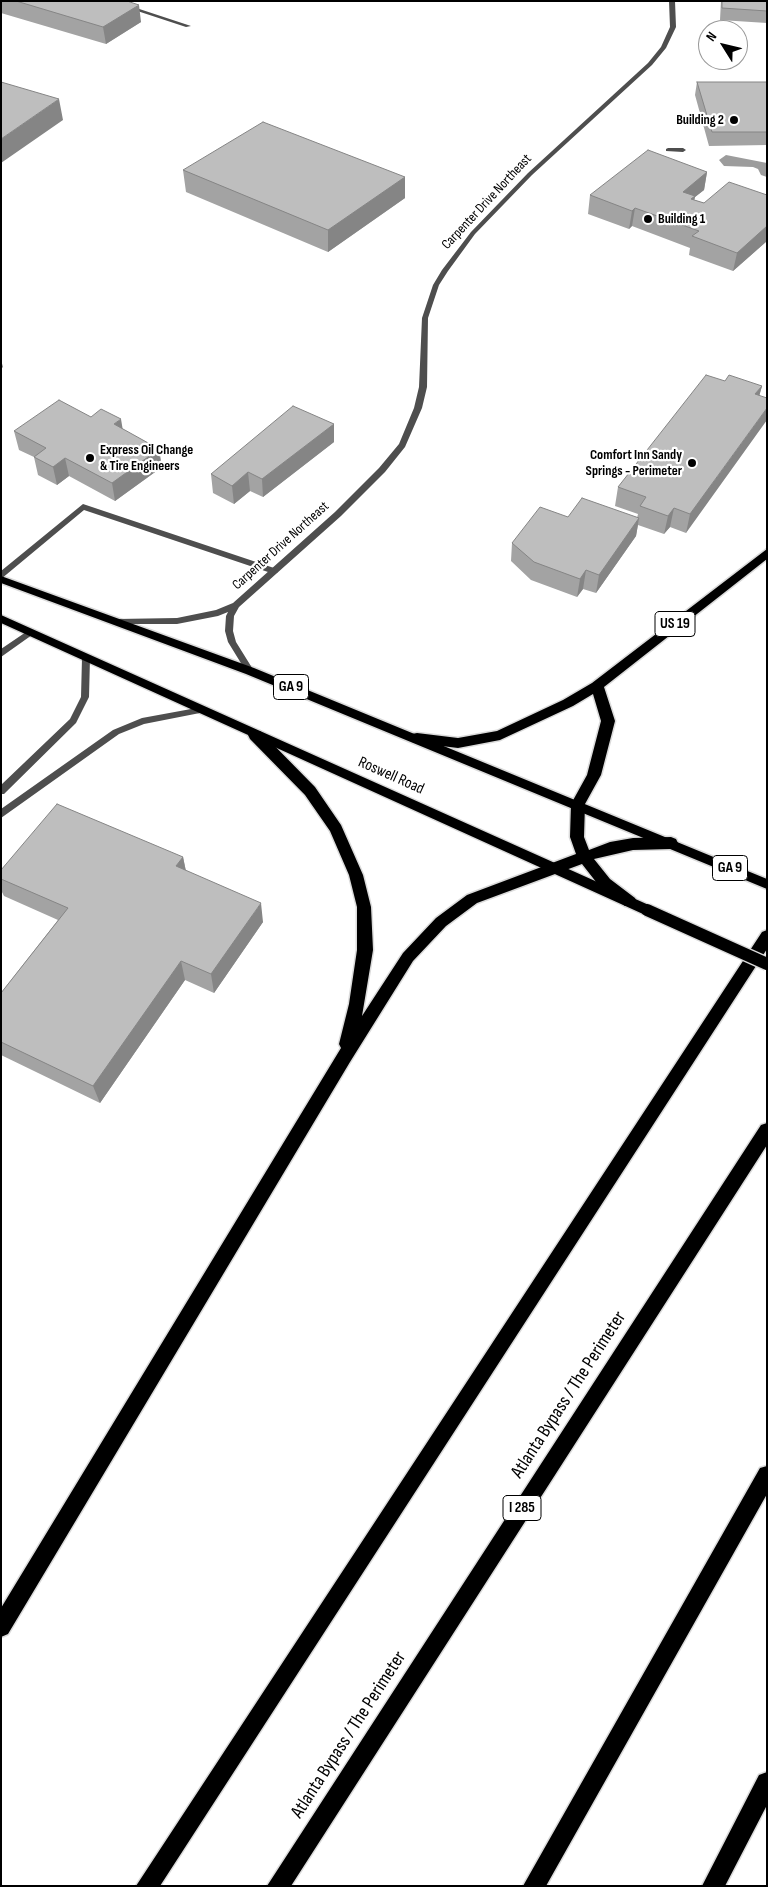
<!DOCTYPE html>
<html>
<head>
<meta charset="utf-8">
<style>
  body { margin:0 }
  #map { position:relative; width:768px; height:1887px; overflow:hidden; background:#fff; font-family:"Sofia Sans Condensed",sans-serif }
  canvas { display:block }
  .frame { position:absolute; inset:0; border:2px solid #000; pointer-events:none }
  .north { position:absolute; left:698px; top:20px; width:50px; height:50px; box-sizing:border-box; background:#fff; border:1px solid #999; border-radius:50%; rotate:306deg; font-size:14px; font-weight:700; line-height:20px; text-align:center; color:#000 }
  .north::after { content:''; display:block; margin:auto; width:18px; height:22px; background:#000; clip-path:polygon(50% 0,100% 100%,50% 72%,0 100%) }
</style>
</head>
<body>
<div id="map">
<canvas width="768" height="1887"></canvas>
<div class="frame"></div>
<div class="north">N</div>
</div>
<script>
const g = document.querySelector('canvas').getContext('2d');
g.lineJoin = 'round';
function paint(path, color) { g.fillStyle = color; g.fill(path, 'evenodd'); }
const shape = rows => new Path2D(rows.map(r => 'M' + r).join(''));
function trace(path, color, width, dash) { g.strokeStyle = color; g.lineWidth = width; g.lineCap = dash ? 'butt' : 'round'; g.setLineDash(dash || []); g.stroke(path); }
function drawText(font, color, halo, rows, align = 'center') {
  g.font = font + ' "Sofia Sans Condensed",sans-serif'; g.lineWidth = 4.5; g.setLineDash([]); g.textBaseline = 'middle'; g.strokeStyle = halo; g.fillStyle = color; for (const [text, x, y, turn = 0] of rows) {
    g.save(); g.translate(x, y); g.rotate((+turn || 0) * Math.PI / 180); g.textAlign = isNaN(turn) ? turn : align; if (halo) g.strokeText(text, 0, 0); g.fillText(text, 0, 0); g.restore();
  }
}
const water = shape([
  [726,155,767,163,767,177,761,175,758,169,753,167,724,166,719,160]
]);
const lane = shape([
  [107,1,115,1,191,26,186,27,107,1],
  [668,148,683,148,686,150,683,152,666,151,666,149,668,148],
  [83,504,277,569,278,571,277,573,271,573,84,510,1,579,1,571,83,504],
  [29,630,32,631,32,635,1,657,1,649,29,630]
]);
const street = shape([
  [669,1,675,1,676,27,666,48,652,65,532,175,475,234,448,271,439,285,428,318,427,387,422,408,405,447,385,472,341,516,239,607,234,616,233,631,236,642,254,671,253,673,247,673,228,642,225,631,226,616,228,612,218,616,177,624,114,624,114,620,117,619,177,618,216,610,233,603,335,512,379,468,399,444,414,408,419,387,422,318,433,285,442,270,471,232,528,173,648,63,661,47,670,27,669,1],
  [86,655,90,658,89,697,76,723,4,794,1,794,1,785,70,719,81,697,82,658,86,655],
  [202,707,206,710,205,712,144,724,119,734,1,818,1,809,113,730,142,718,202,707]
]);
const primary = shape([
  [1,576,254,668,767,879,767,889,246,674,1,583,1,576],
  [1,615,651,906,653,910,651,914,643,914,1,623,1,615]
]);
const highway = shape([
  [767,549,767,559,604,687,615,721,601,775,585,804,584,837,589,850,610,842,633,838,671,837,676,839,678,843,676,847,671,849,633,850,594,859,610,879,635,898,637,902,635,906,625,906,600,887,582,864,477,903,446,926,413,961,350,1062,8,1634,1,1637,1,1608,341,1048,339,1044,349,1004,357,950,357,907,349,875,330,831,305,795,250,739,248,735,250,731,260,731,315,787,341,825,363,875,371,907,373,950,362,1016,403,953,436,918,467,895,576,854,570,837,571,804,587,775,601,721,593,694,573,706,500,740,458,748,417,743,412,742,410,738,412,734,417,733,458,738,497,731,563,700,592,683,767,549],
  [767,930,767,949,160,1886,136,1886,762,932,767,930],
  [767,1123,767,1145,291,1886,267,1886,761,1125,767,1123],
  [767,1466,767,1494,546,1886,523,1886,760,1468,767,1466],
  [767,1772,767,1805,725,1886,702,1886,759,1775,767,1772]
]);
const primaryBridge = shape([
  [647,910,767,964]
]);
const wall = shape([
  [1,1,127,1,141,22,106,44,1,13],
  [721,1,767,1,767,23,720,20],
  [697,82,767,82,767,145,709,146,695,95],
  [183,170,405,177,405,198,328,252,186,192],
  [707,172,704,190,695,197,694,200,704,203,767,195,767,241,733,271,689,255,690,248,632,226,629,229,588,214,590,195],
  [725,381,762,386,759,396,686,533,670,527,664,534,638,525,636,536,596,593,583,589,577,597,531,580,511,561,512,543,568,517,637,518,638,514,615,506,618,487],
  [334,424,334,442,263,497,250,491,234,504,213,493,211,474],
  [123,429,162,467,115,501,69,476,57,485,38,475,34,457,19,450,14,431],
  [183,857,186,871,263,922,214,993,185,980,100,1103,1,1055,1,993,58,920,4,896,1,890,1,870]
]);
const shadedWall = shape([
  [139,5,141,22,106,44,103,27],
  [59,99,63,120,1,163,1,139],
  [707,172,704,190,695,197,691,214,683,192],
  [405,177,405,198,328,252,328,230],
  [635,208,632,226,629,229,632,211],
  [767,226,767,241,733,271,737,253],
  [1,360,3,367,1,369],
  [762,386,757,404,755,394],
  [767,408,767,420,686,533,690,514],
  [121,419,124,437,114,424],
  [334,424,334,442,263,497,262,479],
  [159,449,162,467,115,501,112,483],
  [65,458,69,476,57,485,53,467],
  [248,472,250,491,234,504,232,486],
  [674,508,670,527,664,534,668,516],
  [639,518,636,536,596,593,599,575],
  [586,570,583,589,577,597,580,579],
  [183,857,187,877,176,866],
  [261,903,263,922,214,993,211,974],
  [181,961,185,980,100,1103,93,1086]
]);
const building = shape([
  [16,1,127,1,139,5,103,27,16,1],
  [722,1,767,1,767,11,722,8,722,1],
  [1,82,59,99,1,139,1,82],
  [697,82,767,82,767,132,712,132,697,82],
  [263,122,405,177,328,230,183,170,263,122],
  [648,150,707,172,683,192,695,196,691,199,704,203,729,182,767,195,767,226,737,253,692,236,699,231,635,208,632,211,590,195,648,150],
  [706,375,725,381,729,375,762,386,755,394,767,398,767,408,690,514,674,508,668,516,640,506,646,497,618,487,706,375],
  [59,400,91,417,101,409,121,419,114,424,159,449,112,483,65,458,53,467,34,457,46,448,14,431,59,400],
  [293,406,334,424,262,479,248,472,232,486,211,474,293,406],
  [582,498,639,518,599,575,586,570,580,579,534,562,512,543,540,507,568,517,582,498],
  [57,804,183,857,176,866,261,903,211,974,181,961,93,1086,1,1042,1,993,68,908,1,879,1,870,57,804]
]);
const markers = [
  [734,120,5,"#000"],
  [648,219,5,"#000"],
  [90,458,5,"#000"],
  [692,463,5,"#000"]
];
const farPoinames = [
  ["Building 2",724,120],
  ["Building 1",658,219,"left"],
  ["Express Oil Change",100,450,"left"],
  ["& Tire Engineers",100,466,"left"],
  ["Comfort Inn Sandy",682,455],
  ["Springs - Perimeter",682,471]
];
const farStreetnames = [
  ["Carpenter Drive Northeast",487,202,-47],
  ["Carpenter Drive Northeast",281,546,-42]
];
const shields = [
  [675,624,40],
  [291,687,35],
  [730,868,35],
  [522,1508,38]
];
const shieldNames = [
  ["US 19",675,624],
  ["GA 9",291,687],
  ["GA 9",730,868],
  ["I 285",522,1508]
];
const streetNames = [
  ["Roswell Road",391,776,24]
];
const nearStreetnames = [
  ["Atlanta Bypass / The Perimeter",569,1395,-57],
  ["Atlanta Bypass / The Perimeter",349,1735,-57]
];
paint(water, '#9c9c9c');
trace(primary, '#dbdbdb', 3);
trace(highway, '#dbdbdb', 3);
paint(lane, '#4e4e4e');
paint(street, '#4e4e4e');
paint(primary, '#000');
paint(highway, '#000');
trace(primaryBridge, '#dbdbdb', 15, []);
trace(primaryBridge, '#000', 12);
paint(wall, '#a3a3a3');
paint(shadedWall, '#858585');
paint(building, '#bebebe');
trace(building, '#858585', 1);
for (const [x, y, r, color] of markers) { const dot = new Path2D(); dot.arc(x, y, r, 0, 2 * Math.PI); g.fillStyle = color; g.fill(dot); trace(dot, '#fff', 2); }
drawText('bold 14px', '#000', '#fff', farPoinames, 'right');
drawText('14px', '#000', '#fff', farStreetnames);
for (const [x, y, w] of shields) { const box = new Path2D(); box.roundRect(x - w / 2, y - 12.5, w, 25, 4); g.fillStyle = '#fff'; g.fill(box); trace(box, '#000', 1); }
drawText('bold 15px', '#000', null, shieldNames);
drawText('16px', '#000', '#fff', streetNames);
drawText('19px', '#000', '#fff', nearStreetnames);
</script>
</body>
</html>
